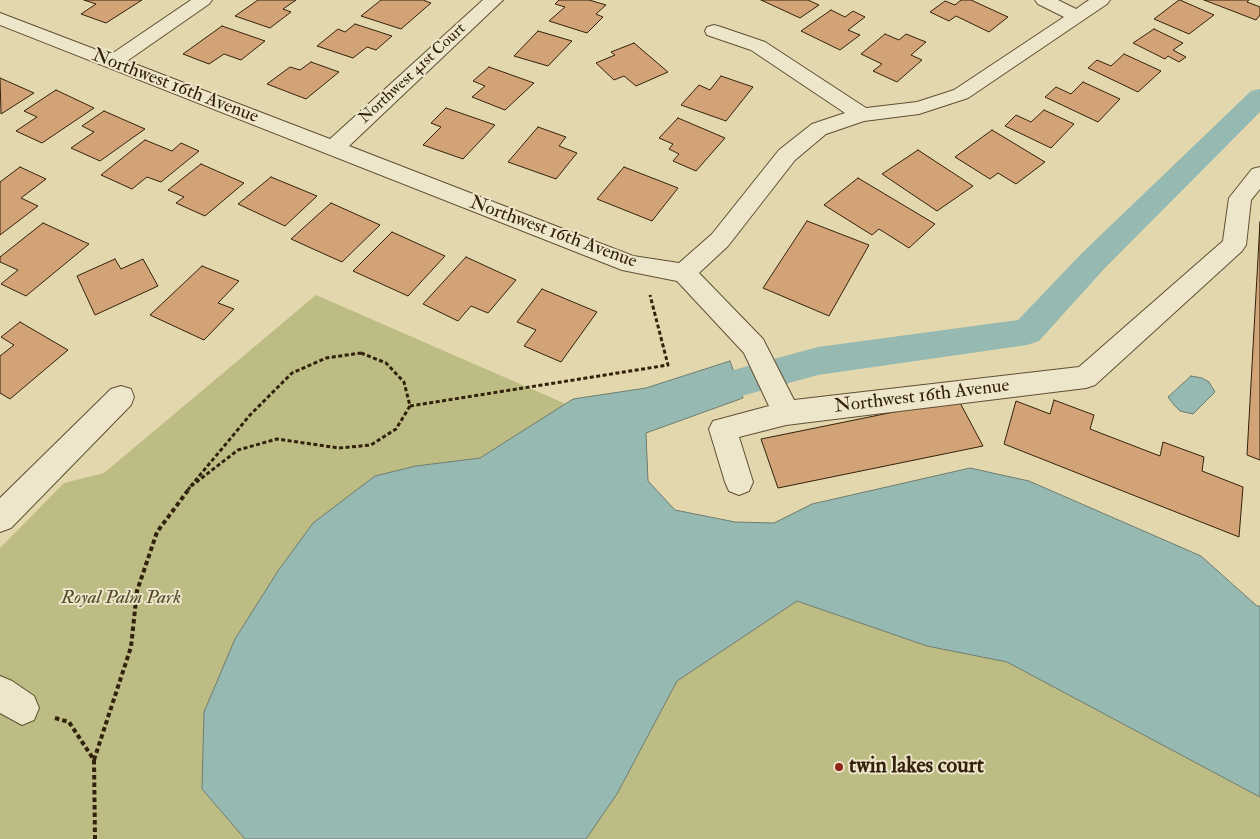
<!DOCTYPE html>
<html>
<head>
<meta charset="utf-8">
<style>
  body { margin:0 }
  canvas { display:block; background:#e3d8ad }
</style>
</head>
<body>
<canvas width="1260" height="839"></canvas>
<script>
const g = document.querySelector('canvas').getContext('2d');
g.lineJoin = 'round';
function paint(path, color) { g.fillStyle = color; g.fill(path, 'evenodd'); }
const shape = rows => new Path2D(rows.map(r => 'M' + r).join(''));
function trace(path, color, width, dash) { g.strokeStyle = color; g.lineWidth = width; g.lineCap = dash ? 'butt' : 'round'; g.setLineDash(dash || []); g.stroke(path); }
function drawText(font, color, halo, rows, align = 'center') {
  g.font = font + ' "IM FELL Double Pica",serif'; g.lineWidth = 4; g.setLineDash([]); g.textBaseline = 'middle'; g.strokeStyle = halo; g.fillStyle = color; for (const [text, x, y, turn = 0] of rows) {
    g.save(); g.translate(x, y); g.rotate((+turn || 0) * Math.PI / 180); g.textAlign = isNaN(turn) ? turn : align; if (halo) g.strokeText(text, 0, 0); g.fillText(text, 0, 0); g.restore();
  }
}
const green = shape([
  [316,295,566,404,480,458,416,466,375,476,202,789,245,839,0,839,0,548,64,483,104,473],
  [797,601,927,646,1007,662,1260,797,1260,839,586,839,617,794,677,681]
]);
const water = shape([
  [730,361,743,398,646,433,648,481,675,510,735,522,774,523,812,504,970,468,1029,481,1201,556,1257,606,1260,606,1260,797,1007,662,927,646,797,601,677,681,617,794,586,839,245,839,202,789,204,712,235,639,278,571,313,523,375,476,416,466,480,458,573,399,646,388,730,361],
  [1191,376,1202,378,1209,382,1215,392,1193,414,1180,411,1174,405,1168,397,1191,376]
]);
const canal = shape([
  [1260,89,1260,112,1104,269,1039,341,1027,345,818,375,738,397,726,392,720,382,726,372,818,347,1018,320,1082,253,1251,91,1260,89]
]);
const building = shape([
  [84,0,142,0,106,23,81,14,96,4,84,0],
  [258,0,296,0,283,9,291,12,270,28,235,16,258,0],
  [381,0,423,0,431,3,401,29,361,16,381,0],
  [559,0,589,0,606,5,596,14,603,17,587,33,549,21,565,7,555,4,559,0],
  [761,0,808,0,819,5,800,18,761,0],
  [961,0,971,0,1008,17,989,32,956,16,949,21,930,12,945,1,955,5,961,0],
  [1179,0,1180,0,1214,15,1189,34,1154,19,1179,0],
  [1204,0,1249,0,1247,2,1260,7,1260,15,1256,20,1204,0],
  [831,10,845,17,853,11,865,17,848,30,860,35,840,50,801,31,831,10],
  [355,24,392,36,376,50,367,47,353,58,317,46,338,29,345,32,355,24],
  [222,26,265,41,241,60,224,54,209,64,183,54,222,26],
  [1154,29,1183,43,1173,50,1186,57,1179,62,1168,56,1165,59,1133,43,1154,29],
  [538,31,572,41,548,66,514,56,538,31],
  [885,34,899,40,906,34,926,42,911,55,922,60,897,82,873,71,882,64,861,54,885,34],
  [634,43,668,72,636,86,624,76,614,80,596,63,615,55,611,52,634,43],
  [1124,54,1161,71,1138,92,1088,68,1097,60,1111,66,1124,54],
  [311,62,339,72,306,99,267,84,290,67,300,70,311,62],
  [489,67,534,83,505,110,472,97,485,86,473,81,489,67],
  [721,76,753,87,726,121,681,105,699,85,710,90,721,76],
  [0,78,34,93,1,114,0,78],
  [1083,82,1120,99,1098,122,1045,97,1056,87,1071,94,1083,82],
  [56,90,94,108,42,143,16,131,37,117,24,111,56,90],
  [446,108,495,125,463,159,423,145,441,127,431,123,446,108],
  [1044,110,1074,124,1051,148,1005,126,1016,115,1031,122,1044,110],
  [104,111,145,129,100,161,71,148,94,132,82,126,104,111],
  [678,118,725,138,696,171,673,161,679,154,669,149,673,144,659,138,678,118],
  [538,127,566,137,559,146,577,153,556,179,508,162,538,127],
  [992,130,1045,162,1016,184,998,173,990,179,955,157,992,130],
  [145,140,172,151,181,143,199,151,161,182,147,177,132,189,101,175,145,140],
  [918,150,973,186,937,211,882,174,918,150],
  [201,164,244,183,205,216,176,203,184,197,168,190,201,164],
  [20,167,46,179,21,198,38,206,0,235,0,182,20,167],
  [624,167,678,188,652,221,597,199,624,167],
  [271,177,317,196,285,226,238,204,271,177],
  [858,178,935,224,909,248,879,229,872,235,824,205,858,178],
  [331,203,380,225,342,262,291,239,331,203],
  [807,221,869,245,829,316,763,288,807,221],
  [1260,222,1260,460,1247,455,1260,222],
  [43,223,89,244,26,296,1,284,18,270,0,262,0,257,43,223],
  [392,232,445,256,408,296,353,271,392,232],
  [466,257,516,280,488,313,471,306,458,321,423,304,466,257],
  [115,259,121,269,143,259,158,286,95,315,77,276,115,259],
  [202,266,239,281,218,303,234,309,204,340,150,315,202,266],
  [542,289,597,312,561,362,524,346,536,330,517,322,542,289],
  [20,322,68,350,10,399,0,393,0,356,14,345,1,337,20,322],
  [958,399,983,446,778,488,761,439,958,399],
  [1054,400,1094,415,1090,429,1160,456,1163,442,1204,457,1202,471,1243,487,1239,537,1004,444,1016,401,1050,414,1054,400]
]);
const pathFar1 = shape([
  [361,353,386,363,404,382,410,406,396,429,371,445,339,448,277,439,238,450,190,487,250,415,292,373,326,358,361,353],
  [410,406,668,365,650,295],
  [188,490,190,487]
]);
const path = shape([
  [55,718,69,722,94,760,95,839],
  [94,760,131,647,137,591,157,532,189,489]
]);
const minor = shape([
  [191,0,212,0,209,4,127,61,330,139,483,0,503,0,349,146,633,256,679,263,712,234,779,150,812,124,845,113,751,50,707,35,705,31,707,27,714,25,721,27,765,42,866,108,917,102,954,90,1064,17,1038,4,1035,0,1058,0,1076,9,1089,0,1110,0,1107,4,968,98,919,114,864,121,826,134,795,160,728,246,699,273,763,339,794,400,1079,367,1223,241,1229,198,1252,169,1260,167,1260,189,1251,200,1246,245,1242,251,1095,385,1086,388,786,425,739,437,753,482,749,491,739,495,729,491,725,482,709,429,713,421,769,406,744,353,677,281,622,270,0,25,0,13,110,55,191,0],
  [121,386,131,389,134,397,131,405,11,528,0,532,0,498,111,389,121,386],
  [0,676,12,681,34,696,39,708,34,720,22,725,0,713,0,676]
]);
const markers = [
  [839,767,5,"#8f2418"]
];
const farStreetnames = [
  ["Northwest 41st Court",413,74,-43]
];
const streetNames = [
  ["Northwest 16th Avenue",175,87,21],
  ["Northwest 16th Avenue",553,233,20],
  ["Northwest 16th Avenue",922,397,-7]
];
const parkNames = [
  ["Royal Palm Park",121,599]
];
const nearPoinames = [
  ["twin lakes court",849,767]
];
paint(green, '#bcbc84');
paint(water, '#96b9b1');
trace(water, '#6f7c6f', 1);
paint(canal, '#96b9b1');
paint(building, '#d2a376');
trace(building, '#34210c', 1);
trace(minor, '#604f34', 2);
trace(pathFar1, '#34210c', 3, [4, 2.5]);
trace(path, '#34210c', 4, [4.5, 3]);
paint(minor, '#ede6ca');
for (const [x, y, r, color] of markers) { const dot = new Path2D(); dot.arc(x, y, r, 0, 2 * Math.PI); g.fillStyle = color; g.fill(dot); trace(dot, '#ede6ca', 2); }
drawText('16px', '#34210c', '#ede6ca', farStreetnames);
drawText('19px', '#34210c', '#ede6ca', streetNames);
drawText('italic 19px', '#56482a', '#ede6ca', parkNames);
drawText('bold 22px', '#34210c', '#ede6ca', nearPoinames, 'left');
</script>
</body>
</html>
